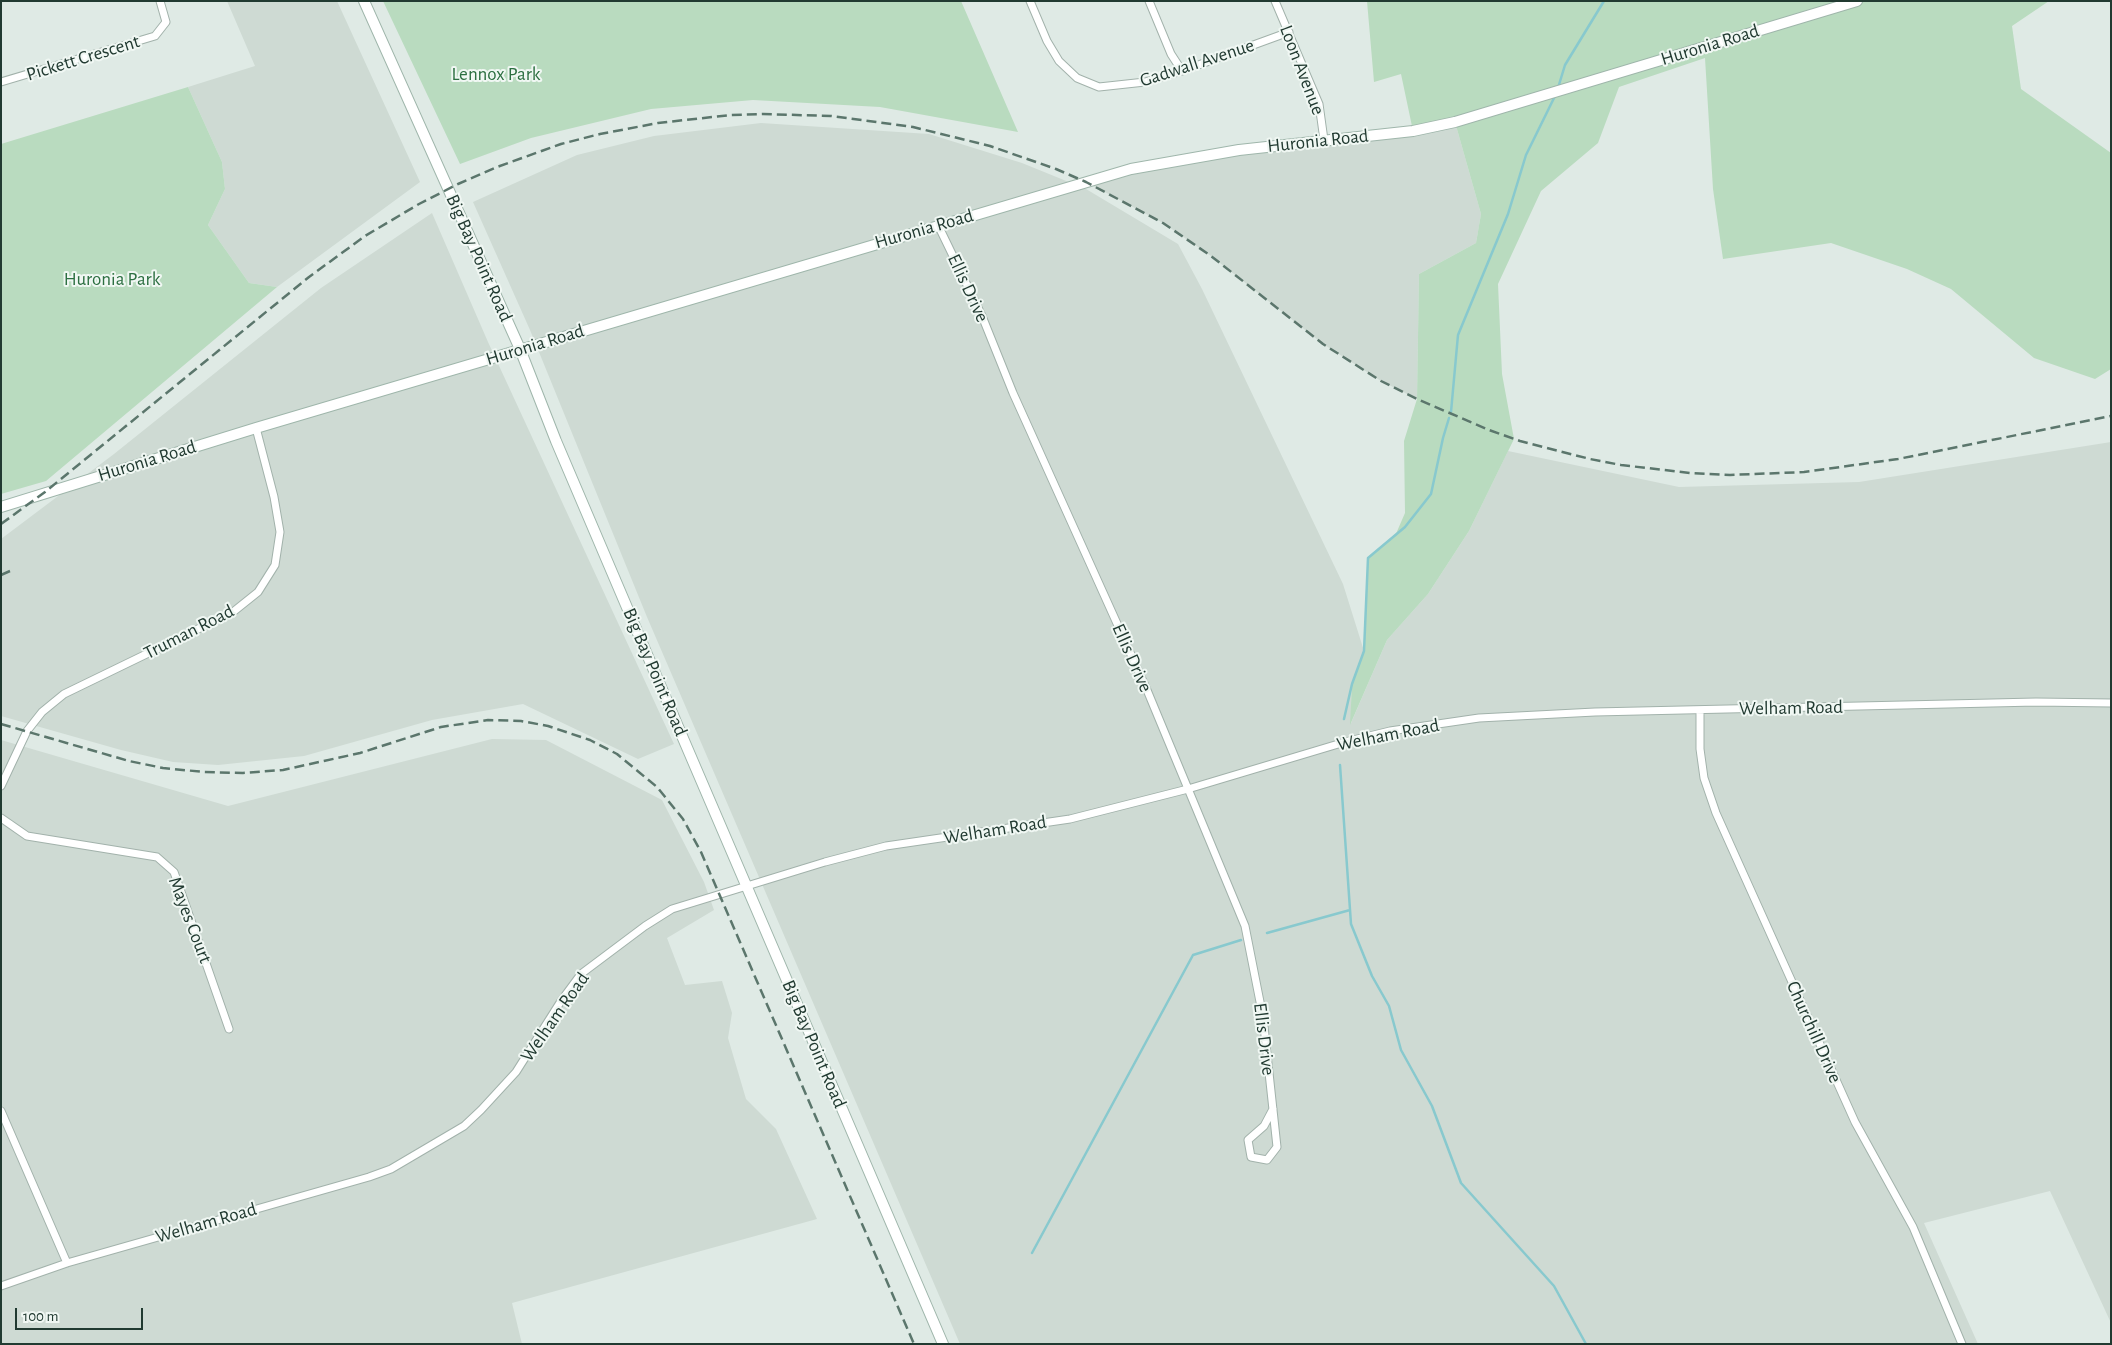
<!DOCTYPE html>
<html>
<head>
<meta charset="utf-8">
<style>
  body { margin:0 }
  #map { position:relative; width:2112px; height:1345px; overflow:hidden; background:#dfeae5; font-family:"Alegreya Sans",sans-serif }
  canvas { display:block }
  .frame { position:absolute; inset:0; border:2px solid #213a31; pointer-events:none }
  .scale { position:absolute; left:15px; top:1308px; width:128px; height:22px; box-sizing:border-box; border:2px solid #213a31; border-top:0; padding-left:6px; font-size:15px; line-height:18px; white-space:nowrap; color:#213a31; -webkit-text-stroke:4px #f0f7f3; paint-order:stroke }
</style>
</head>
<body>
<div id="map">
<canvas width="2112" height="1345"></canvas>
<div class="frame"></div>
<div class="scale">100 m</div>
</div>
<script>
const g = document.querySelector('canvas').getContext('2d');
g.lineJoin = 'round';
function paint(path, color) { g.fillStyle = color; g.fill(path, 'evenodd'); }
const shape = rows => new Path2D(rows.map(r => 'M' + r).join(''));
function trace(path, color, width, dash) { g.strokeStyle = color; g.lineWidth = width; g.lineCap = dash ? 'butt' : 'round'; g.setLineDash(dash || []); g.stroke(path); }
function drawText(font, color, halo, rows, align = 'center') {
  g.font = font + ' "Alegreya Sans",sans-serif'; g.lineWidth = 4; g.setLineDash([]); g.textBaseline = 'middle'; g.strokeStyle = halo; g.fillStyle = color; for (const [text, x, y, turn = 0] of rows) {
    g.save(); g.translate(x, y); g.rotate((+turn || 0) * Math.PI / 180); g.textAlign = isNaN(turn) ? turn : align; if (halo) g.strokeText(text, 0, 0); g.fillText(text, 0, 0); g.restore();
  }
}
const built = shape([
  [227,1,337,1,420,182,277,287,249,283,208,225,225,189,222,162,188,87,255,66],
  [1455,122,1481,214,1476,243,1419,274,1417,399,1381,381,1323,344,1211,256,1163,223,1086,182,1131,169],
  [761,123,929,134,1022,163,1086,189,1178,244,1202,289,1343,584,1364,651,1352,684,1351,723,1387,640,1428,594,1469,531,1508,451,1679,487,1859,482,2111,442,2111,1323,2050,1191,1924,1223,1978,1344,960,1344,647,617,530,330,473,202,577,155,654,136],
  [432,213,488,342,674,744,638,759,523,704,432,720,304,756,218,765,173,762,121,750,1,716,1,539,114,454,321,288],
  [492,739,546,740,662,800,704,882,714,910,667,938,685,985,722,981,732,1013,728,1038,746,1099,776,1129,817,1219,512,1303,522,1344,1,1344,1,740,228,806]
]);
const green = shape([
  [383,1,961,1,1018,132,880,107,753,100,651,109,531,138,460,164],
  [1367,1,2049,1,2012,26,2021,89,2111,153,2111,369,2095,379,2034,358,1951,289,1907,269,1831,243,1723,259,1713,189,1705,58,1619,87,1598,143,1541,191,1498,284,1502,374,1514,439,1469,531,1428,594,1387,640,1350,725,1352,684,1364,651,1368,558,1395,536,1405,513,1404,441,1417,399,1419,274,1476,243,1481,214,1455,122,1413,131,1401,74,1374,82],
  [188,87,222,162,225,189,208,225,249,283,277,287,46,481,1,494,1,144]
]);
const stream = shape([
  [1558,88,1565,65,1604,1],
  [1451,412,1458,335,1508,214,1526,155,1555,96],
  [1344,719,1352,684,1364,651,1368,558,1405,527,1431,494,1443,438,1449,418],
  [1340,765,1351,924,1372,976,1389,1006,1401,1050,1432,1106,1461,1183,1554,1286,1586,1344],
  [1267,933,1350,910],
  [1032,1253,1193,955,1241,940]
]);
const street = shape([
  [1030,1,1047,41,1059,61,1077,78,1099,87,1145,82,1182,71,1289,32],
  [1149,1,1171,54,1182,71],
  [1275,1,1319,104,1324,140],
  [1,82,155,36,166,22,160,1],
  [938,225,982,316,1013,393,1147,690,1245,926,1263,1017,1277,1147,1267,1160,1251,1157,1248,1140,1264,1126,1273,1109],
  [1700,710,1700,749,1704,778,1716,813,1855,1122,1913,1227,1962,1344],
  [1,786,27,731,42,712,64,694,233,612,258,592,275,565,280,532,274,497,256,428],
  [1,818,27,836,157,857,174,872,229,1029],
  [1,1111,67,1263],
  [1,1286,67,1263,369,1177,391,1169,464,1126,481,1110,516,1072,561,1001,581,974,645,926,672,909,825,862,886,846,1070,819,1188,789,1345,742,1390,731,1479,718,1595,712,2036,702,2111,703]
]);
const secondary = shape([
  [364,1,520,349,556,441,646,652,943,1344],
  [1,507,256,428,1131,169,1239,150,1413,131,1455,122,1857,1]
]);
const rail = shape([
  [1,524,45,492,309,277,365,236,419,204,458,184,497,167,561,144,600,134,658,123,731,115,763,114,831,116,913,127,990,146,1056,169,1086,182,1163,223,1211,256,1323,344,1381,381,1417,399,1489,430,1520,441,1590,459,1621,465,1690,473,1730,475,1804,472,1898,459,2111,416],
  [1,575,10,571],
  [1,724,129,761,163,768,204,772,243,773,283,770,360,753,441,727,488,720,521,721,548,726,590,740,617,754,657,787,683,819,701,852,914,1344]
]);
const streetNames = [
  ["Huronia Road",1710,45,-17],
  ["Pickett Crescent",83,58,-17],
  ["Gadwall Avenue",1197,63,-18],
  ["Loon Avenue",1302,70,69],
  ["Huronia Road",1318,141,-6],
  ["Huronia Road",924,229,-16],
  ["Big Bay Point Road",479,258,66],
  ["Ellis Drive",968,288,65],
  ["Huronia Road",535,345,-17],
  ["Huronia Road",147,461,-17],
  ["Truman Road",189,632,-27],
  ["Ellis Drive",1132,658,66],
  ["Big Bay Point Road",655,672,67],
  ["Welham Road",1791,708,-1],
  ["Welham Road",1388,735,-11],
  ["Welham Road",995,830,-9],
  ["Mayes Court",190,920,69],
  ["Welham Road",555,1017,-55],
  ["Churchill Drive",1814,1032,66],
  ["Ellis Drive",1264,1039,83],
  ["Big Bay Point Road",814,1044,67],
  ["Welham Road",206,1223,-16]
];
const parkNames = [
  ["Lennox Park",496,74],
  ["Huronia Park",112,279]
];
paint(built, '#cedad3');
paint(green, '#b9dbbf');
trace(stream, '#88c9ce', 2.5);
trace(street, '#a2b2ab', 9);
trace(secondary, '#9fb6ab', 12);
trace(street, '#fff', 7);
trace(secondary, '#fff', 10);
trace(rail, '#5b766c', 2.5, [10, 5]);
drawText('19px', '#213a31', '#f0f7f3', streetNames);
drawText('19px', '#2c6f41', '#f0f7f3', parkNames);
</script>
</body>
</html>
